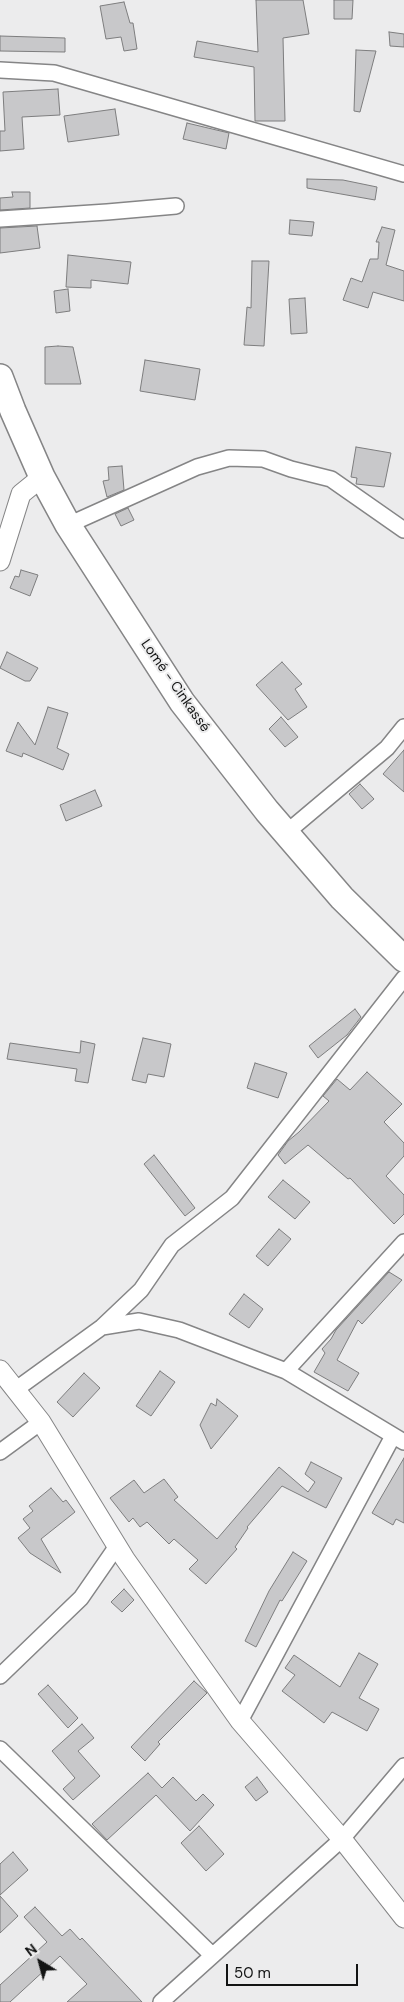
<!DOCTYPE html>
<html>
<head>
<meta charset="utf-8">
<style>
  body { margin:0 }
  #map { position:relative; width:404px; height:2002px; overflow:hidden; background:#ececed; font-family:"DM Sans",sans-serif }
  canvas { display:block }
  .north { position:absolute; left:15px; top:1937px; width:50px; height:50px; -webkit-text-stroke:4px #ececed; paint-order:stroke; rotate:323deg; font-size:14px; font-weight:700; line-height:20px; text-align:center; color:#131414 }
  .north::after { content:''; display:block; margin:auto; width:18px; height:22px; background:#131414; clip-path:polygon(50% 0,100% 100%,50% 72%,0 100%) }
  .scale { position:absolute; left:226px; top:1964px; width:132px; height:22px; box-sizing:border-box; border:2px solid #131414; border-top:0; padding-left:6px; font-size:15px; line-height:18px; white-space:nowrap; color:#131414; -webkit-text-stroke:4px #ececed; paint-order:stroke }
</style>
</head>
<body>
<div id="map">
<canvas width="404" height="2002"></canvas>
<div class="north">N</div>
<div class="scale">50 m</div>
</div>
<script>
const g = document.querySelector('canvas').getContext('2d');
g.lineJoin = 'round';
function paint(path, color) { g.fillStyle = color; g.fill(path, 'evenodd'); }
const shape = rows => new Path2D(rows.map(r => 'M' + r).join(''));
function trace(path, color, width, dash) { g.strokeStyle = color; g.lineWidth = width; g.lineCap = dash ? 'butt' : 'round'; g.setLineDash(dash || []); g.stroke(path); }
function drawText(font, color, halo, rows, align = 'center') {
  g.font = font + ' "DM Sans",sans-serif'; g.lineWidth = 4; g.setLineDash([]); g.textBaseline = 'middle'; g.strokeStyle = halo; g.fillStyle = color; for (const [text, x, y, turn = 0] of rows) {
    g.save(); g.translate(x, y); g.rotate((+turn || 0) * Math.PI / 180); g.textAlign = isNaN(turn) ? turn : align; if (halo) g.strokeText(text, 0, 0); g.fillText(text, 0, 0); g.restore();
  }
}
const building = shape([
  [256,0,303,0,309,34,283,38,285,121,255,121,254,67,194,57,197,41,258,52,256,0],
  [334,0,353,0,352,19,334,19,334,0],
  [124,2,130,23,133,23,137,49,124,51,121,37,106,39,100,6,124,2],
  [389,32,404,34,404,47,390,46,389,32],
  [0,36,65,38,65,52,0,51,0,36],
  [356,50,376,51,360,112,354,111,356,50],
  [58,89,60,115,22,117,24,149,0,151,0,131,5,131,3,92,58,89],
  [115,109,119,135,68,142,64,116,115,109],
  [187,123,229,133,226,149,183,139,187,123],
  [307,179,343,180,377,187,375,200,307,188,307,179],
  [12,192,30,192,30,208,0,210,0,198,13,197,12,192],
  [290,220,314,222,312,236,289,234,290,220],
  [37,226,40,248,0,253,0,228,37,226],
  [382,227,395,230,386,265,404,271,404,301,373,292,368,308,343,300,351,278,362,282,370,259,378,259,379,242,376,242,382,227],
  [68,255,131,262,128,284,91,280,91,288,66,287,68,255],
  [252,261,269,261,264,346,244,345,247,307,251,308,252,261],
  [68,289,70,311,56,313,54,291,68,289],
  [305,298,307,333,291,334,289,299,305,298],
  [58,346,73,347,81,384,45,384,45,347,58,346],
  [145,360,200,369,195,400,140,391,145,360],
  [356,447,391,453,384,487,356,484,357,478,351,477,356,447],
  [122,466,124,490,107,497,103,481,109,480,108,467,122,466],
  [128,508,134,520,121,526,115,514,128,508],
  [21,570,38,575,30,596,10,588,15,576,19,577,21,570],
  [7,652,38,668,30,681,25,681,0,668,7,652],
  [282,662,302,684,295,689,307,707,288,720,256,685,282,662],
  [48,707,68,713,57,748,69,754,63,770,23,753,22,757,6,751,18,722,35,745,48,707],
  [281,717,298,737,285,747,269,729,281,717],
  [404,750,404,792,383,774,404,750],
  [360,784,374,799,362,809,349,794,360,784],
  [95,790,102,806,66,821,60,805,95,790],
  [355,1009,361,1017,347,1035,318,1058,309,1046,355,1009],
  [143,1038,171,1044,164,1077,148,1074,146,1083,132,1080,143,1038],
  [81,1041,95,1044,88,1083,75,1081,77,1069,7,1059,10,1043,80,1053,81,1041],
  [255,1063,287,1073,278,1098,247,1088,255,1063],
  [367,1072,402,1104,384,1122,404,1143,404,1156,386,1176,404,1195,404,1214,394,1224,350,1178,348,1179,308,1145,285,1164,278,1155,288,1141,299,1132,329,1101,323,1096,337,1079,350,1090,367,1072],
  [154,1155,195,1208,185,1216,144,1164,154,1155],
  [283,1180,310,1202,295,1219,268,1197,283,1180],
  [279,1229,291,1239,268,1266,256,1256,279,1229],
  [389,1272,402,1280,362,1324,358,1320,337,1360,359,1373,348,1391,314,1372,325,1353,322,1349,331,1339,336,1330,389,1272],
  [244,1294,263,1309,249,1328,229,1314,244,1294],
  [160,1371,175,1382,151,1416,136,1406,160,1371],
  [84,1373,100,1388,73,1417,57,1402,84,1373],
  [217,1399,238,1416,211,1449,200,1425,211,1403,216,1406,217,1399],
  [404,1458,404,1523,396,1519,393,1525,372,1513,404,1458],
  [311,1462,342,1478,326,1508,282,1486,247,1527,248,1528,235,1547,237,1549,206,1584,189,1569,198,1560,174,1539,169,1544,147,1522,140,1527,133,1518,129,1522,110,1498,134,1480,144,1493,164,1479,178,1497,174,1500,217,1539,279,1467,308,1492,315,1482,305,1474,311,1462],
  [51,1488,63,1502,66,1500,75,1512,41,1539,61,1573,30,1553,18,1538,30,1528,23,1519,33,1511,29,1506,51,1488],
  [293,1552,307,1561,282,1601,280,1600,256,1647,245,1641,269,1591,293,1552],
  [124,1589,134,1600,122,1612,111,1602,124,1589],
  [359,1653,378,1664,359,1698,379,1709,367,1731,332,1712,324,1723,282,1691,295,1675,285,1668,294,1655,340,1687,359,1653],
  [194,1681,207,1693,158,1742,160,1744,145,1761,131,1747,194,1681],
  [48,1685,78,1718,68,1728,38,1694,48,1685],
  [82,1724,94,1738,78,1751,100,1776,73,1800,63,1789,75,1778,52,1751,82,1724],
  [148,1773,162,1788,173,1777,196,1801,203,1794,214,1805,190,1831,156,1795,107,1840,92,1824,148,1773],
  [257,1777,268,1792,256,1801,245,1787,257,1777],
  [199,1826,224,1854,206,1871,181,1843,199,1826],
  [13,1852,28,1870,0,1895,0,1864,13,1852],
  [0,1896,18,1916,0,1933,0,1896],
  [35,1907,62,1936,70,1929,80,1940,82,1938,142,2002,67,2002,87,1984,60,1956,10,2002,0,2002,0,1985,47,1942,24,1917,35,1907]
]);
const minor = shape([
  [0,70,54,73,404,174],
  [0,219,107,212,176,206],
  [68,525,197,467,229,458,263,459,291,469,331,479,404,530],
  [286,833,387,748,404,727],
  [102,1327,139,1321,179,1330,286,1371,404,1442],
  [286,1371,404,1242],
  [15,1390,102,1327,141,1290,172,1245,232,1198,404,978],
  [0,1452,41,1422],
  [0,1676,81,1598,117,1546],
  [240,1721,393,1436],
  [0,1749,212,1955],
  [161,2002,342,1839,404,1766]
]);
const tertiary = shape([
  [0,561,21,494,42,477],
  [0,1370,41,1422,125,1559,240,1721,342,1839,404,1918]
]);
const trunk = shape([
  [0,377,13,411,42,477,68,525,182,702,267,811,342,898,404,959]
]);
const streetNames = [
  ["Lomé - Cinkassé",175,686,55]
];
paint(building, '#c8c8ca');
trace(building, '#7d7d7e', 1);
trace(minor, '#858586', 18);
trace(tertiary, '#858586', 21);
trace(trunk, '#858586', 28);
trace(minor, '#fff', 15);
trace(tertiary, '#fff', 19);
trace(trunk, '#fff', 25);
drawText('14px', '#131414', '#ececed', streetNames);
</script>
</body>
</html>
